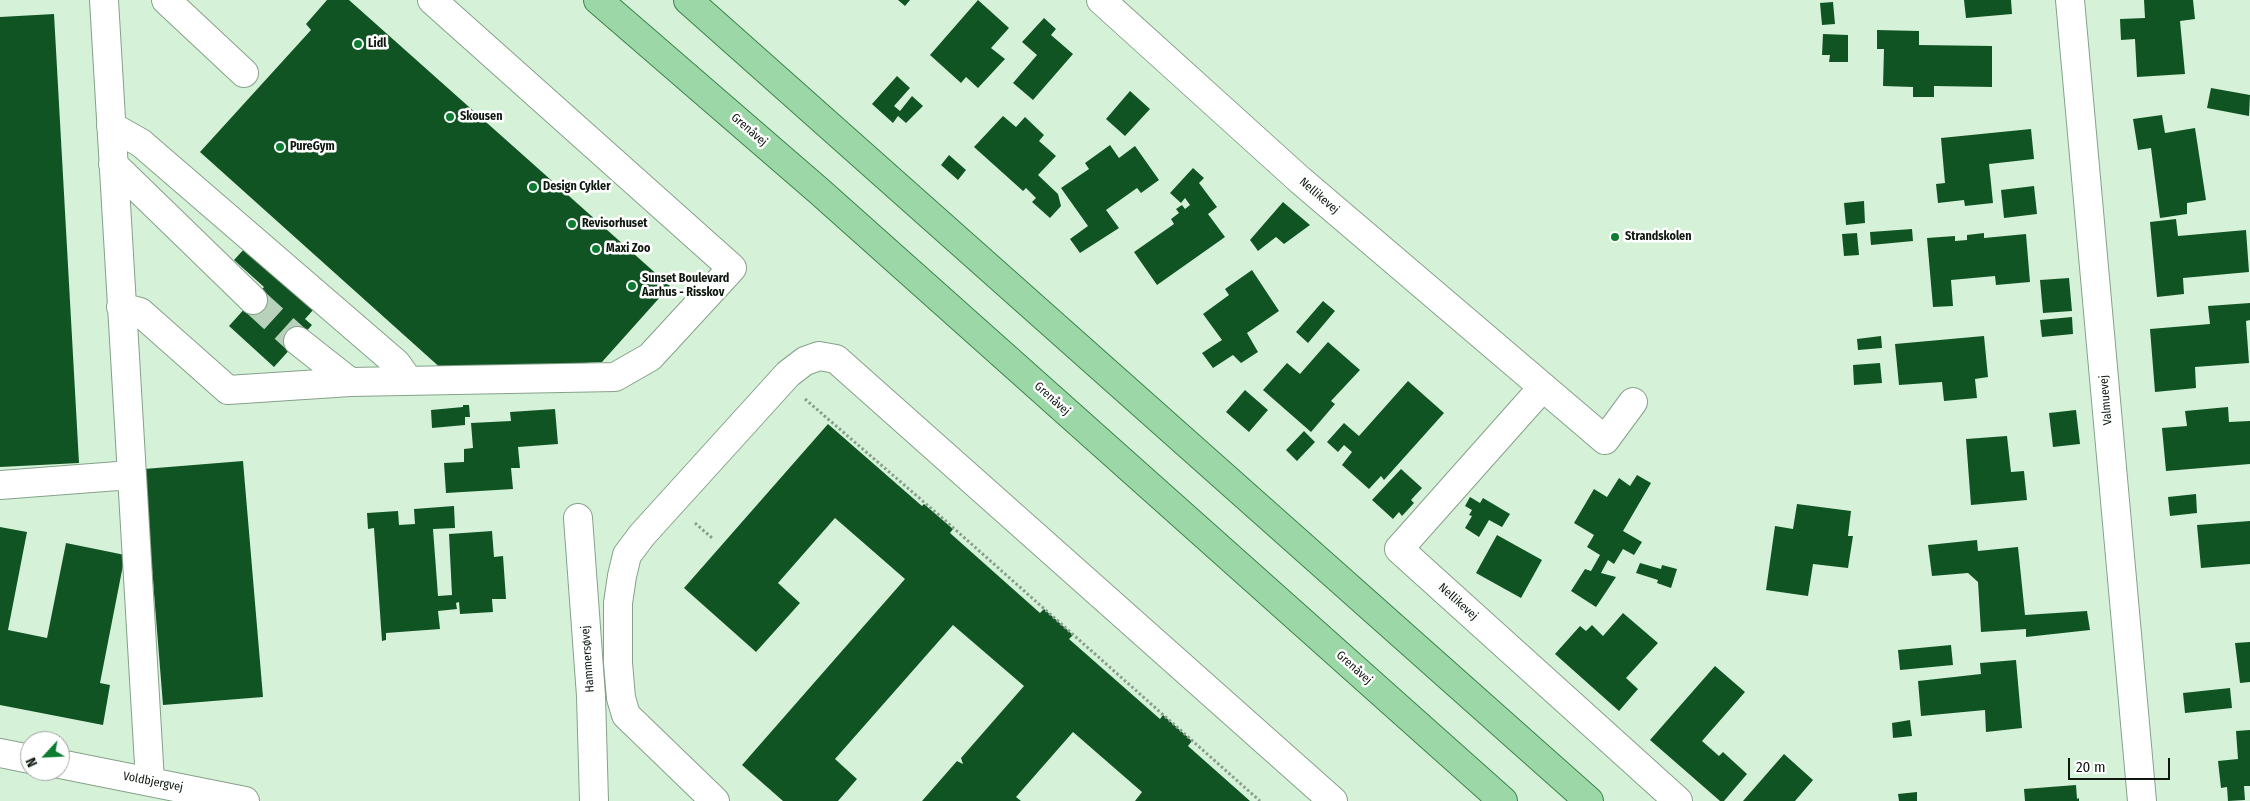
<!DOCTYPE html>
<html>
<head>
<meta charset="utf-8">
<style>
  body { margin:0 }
  #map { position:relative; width:2250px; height:801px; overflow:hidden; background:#d5f2d8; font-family:"Fira Sans Condensed",sans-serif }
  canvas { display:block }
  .north { position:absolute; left:20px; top:731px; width:50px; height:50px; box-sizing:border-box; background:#fff; border:1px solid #9fa39f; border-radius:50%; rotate:245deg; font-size:14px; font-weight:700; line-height:20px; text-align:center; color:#0e180f }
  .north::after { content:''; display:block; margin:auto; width:18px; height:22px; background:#0b7c32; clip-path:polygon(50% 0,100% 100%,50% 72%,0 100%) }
  .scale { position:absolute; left:2068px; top:758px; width:102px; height:22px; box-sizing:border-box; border:2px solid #0e180f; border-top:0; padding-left:6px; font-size:15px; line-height:18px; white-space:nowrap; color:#0e180f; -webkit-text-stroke:4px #fff; paint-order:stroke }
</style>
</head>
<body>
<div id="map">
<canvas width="2250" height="801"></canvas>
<div class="north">N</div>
<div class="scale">20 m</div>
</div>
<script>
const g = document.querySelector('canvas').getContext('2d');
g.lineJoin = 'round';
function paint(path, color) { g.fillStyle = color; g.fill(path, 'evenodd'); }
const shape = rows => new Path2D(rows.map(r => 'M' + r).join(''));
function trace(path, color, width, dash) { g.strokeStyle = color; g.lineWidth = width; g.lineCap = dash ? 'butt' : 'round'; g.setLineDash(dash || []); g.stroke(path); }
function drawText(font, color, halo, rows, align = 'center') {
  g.font = font + ' "Fira Sans Condensed",sans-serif'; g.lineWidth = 5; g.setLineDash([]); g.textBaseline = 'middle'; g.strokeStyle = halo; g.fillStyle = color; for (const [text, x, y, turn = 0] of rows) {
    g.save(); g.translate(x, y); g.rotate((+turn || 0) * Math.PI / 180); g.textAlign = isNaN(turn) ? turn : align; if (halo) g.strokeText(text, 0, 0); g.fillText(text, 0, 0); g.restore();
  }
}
const building = shape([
  [327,0,349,0,670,286,602,362,444,371,200,152,311,30,306,24],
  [898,0,910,0,905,6],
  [978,0,1009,28,991,48,1005,59,978,88,966,77,961,83,930,55],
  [1964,0,2011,0,2012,14,1966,18],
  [2144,0,2193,0,2195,19,2180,21,2185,74,2137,77,2135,39,2121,40,2120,19,2145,18],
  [1833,2,1835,24,1822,25,1820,3],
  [54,14,79,463,0,467,0,17],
  [1044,18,1056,29,1051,35,1073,54,1033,100,1013,83,1037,55,1022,42],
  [1877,30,1919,31,1919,45,1992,46,1992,87,1934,86,1934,97,1913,97,1913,87,1883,86,1884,49,1877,49],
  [1823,34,1848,35,1848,62,1829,62,1830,55,1822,55],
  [897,76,910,88,894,106,900,111,912,96,923,106,906,123,898,116,893,123,872,104],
  [2211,88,2250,95,2249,116,2207,108],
  [1130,91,1150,109,1125,136,1106,119],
  [2162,115,2165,133,2195,128,2206,200,2187,203,2187,214,2160,218,2151,148,2138,150,2133,119],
  [1003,116,1016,127,1025,117,1044,135,1039,141,1056,156,1038,175,1058,194,1061,206,1050,218,1032,202,1036,198,1026,188,1023,191,974,147],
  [2031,129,2034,159,1989,164,1993,203,1965,206,1964,200,1938,203,1936,184,1945,183,1941,138],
  [1110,145,1119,158,1135,146,1159,180,1141,193,1137,188,1106,210,1119,228,1080,253,1070,239,1088,226,1061,188,1089,169,1085,163],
  [949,155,966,170,958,180,941,165],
  [1193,168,1204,178,1199,183,1217,207,1208,214,1225,237,1157,285,1134,252,1174,224,1171,219,1179,213,1176,209,1182,205,1185,209,1190,205,1185,198,1181,203,1170,193],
  [2034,186,2037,214,2004,218,2001,190],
  [1864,201,1865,223,1846,225,1844,203],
  [1283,202,1310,225,1284,244,1276,237,1258,251,1250,240],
  [2176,219,2178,236,2246,230,2249,272,2183,278,2184,294,2157,297,2150,222],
  [1912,229,1913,241,1871,245,1870,232],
  [1857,233,1859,255,1844,256,1842,234],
  [1984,233,1984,238,2026,234,2030,282,1996,285,1995,276,1951,280,1953,306,1933,307,1927,238,1955,236,1955,241,1967,240,1967,235],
  [246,247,314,309,305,319,312,325,274,367,229,326,264,287,234,260],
  [1252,270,1279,311,1247,333,1258,352,1241,363,1233,355,1213,368,1202,353,1222,340,1203,314,1229,295,1225,289],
  [2069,278,2072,311,2043,313,2040,280],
  [1323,301,1335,311,1308,343,1296,332],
  [2250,303,2250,320,2246,321,2249,363,2195,367,2196,388,2155,392,2150,329,2210,324,2208,306],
  [2072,317,2073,334,2042,337,2040,320],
  [1881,336,1882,348,1858,350,1857,339],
  [1984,336,1988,377,1975,379,1977,398,1944,401,1942,382,1899,385,1895,344],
  [1328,342,1360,370,1331,401,1335,404,1311,432,1263,390,1287,363,1300,374],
  [1880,363,1882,383,1854,385,1853,365],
  [1408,381,1444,413,1384,480,1381,476,1369,489,1342,465,1352,452,1344,445,1338,452,1327,442,1344,423,1359,436],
  [1245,390,1268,410,1249,432,1226,412],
  [463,405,469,405,470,417,465,417,465,425,432,428,431,410,463,407],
  [2228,407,2229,422,2250,421,2250,464,2166,471,2162,428,2187,426,2185,411],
  [555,409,558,444,518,447,520,468,511,468,513,489,446,493,444,463,464,462,464,449,473,448,471,423,511,421,510,412],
  [2076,410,2080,444,2053,447,2049,413],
  [828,424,922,506,924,504,953,529,950,533,1040,613,1044,609,1073,635,1069,639,1160,719,1163,715,1192,741,1188,746,1250,801,1135,801,1142,792,1073,732,1016,797,1021,801,922,801,957,761,963,764,961,758,1024,686,953,625,835,759,857,779,838,801,783,801,742,765,905,579,835,518,778,583,800,603,756,652,684,588],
  [1304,431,1315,442,1297,461,1286,450],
  [2007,436,2011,472,2024,471,2027,500,1971,505,1966,439],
  [243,461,263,697,163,705,144,469],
  [1401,469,1422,488,1411,500,1414,503,1402,516,1399,512,1393,519,1372,500],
  [1637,475,1651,483,1623,531,1642,542,1634,555,1623,549,1614,564,1608,560,1601,573,1616,577,1596,607,1571,591,1585,569,1591,571,1600,555,1587,547,1594,535,1574,523,1594,489,1607,497,1619,478,1630,486],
  [2196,494,2197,513,2170,516,2168,497],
  [1470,497,1480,503,1483,498,1510,514,1502,527,1489,520,1479,537,1465,528,1472,516,1469,515,1472,510,1465,506],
  [1797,504,1851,511,1848,536,1853,536,1848,568,1813,564,1808,596,1766,590,1775,526,1793,529],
  [454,506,455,528,433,529,438,596,452,595,449,534,492,531,494,557,503,556,506,599,492,599,493,612,460,614,459,602,456,603,457,609,438,611,440,629,386,633,386,640,382,641,374,528,368,529,367,513,398,511,399,525,415,524,414,509],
  [2250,521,2250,564,2201,568,2197,525],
  [0,527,27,532,8,630,47,638,66,543,125,555,100,683,110,685,103,725,0,705],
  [1497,535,1542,560,1521,598,1476,573],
  [1977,540,1978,551,2018,547,2025,615,2087,611,2090,630,2026,637,2026,629,1981,632,1978,582,1968,573,1932,576,1928,545],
  [1640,563,1661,569,1662,565,1677,569,1671,588,1657,583,1658,580,1636,573],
  [1623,613,1658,643,1626,678,1638,689,1619,711,1555,654,1580,626,1586,631,1592,625,1603,636],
  [2250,642,2250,682,2240,683,2235,643],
  [1951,645,1953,665,1900,670,1898,650],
  [2016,660,2022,728,1986,732,1985,710,1921,716,1918,681,1981,674,1980,663],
  [1715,666,1745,692,1702,741,1719,756,1723,752,1747,774,1724,801,1720,801,1650,740],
  [2230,688,2232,708,2185,713,2183,693],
  [1910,720,1912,736,1893,738,1892,723],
  [2250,730,2250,786,2244,786,2245,800,2228,801,2227,787,2221,788,2218,761,2238,759,2236,731],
  [1784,754,1813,780,1795,801,1743,801],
  [2076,785,2077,799,2079,798,2079,801,2025,801,2024,789],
  [1917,792,1917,801,1899,801,1898,794]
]);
const minorTunnel = shape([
  [253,300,298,341]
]);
const path = shape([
  [805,399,940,516,1260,801],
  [695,523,712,538]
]);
const minor = shape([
  [104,0,150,781],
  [166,0,244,73],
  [1101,0,1300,180,1605,440,1633,402],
  [2070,0,2142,801],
  [111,126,141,143,396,363,409,381],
  [113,164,253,300],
  [121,307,140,312,228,390,350,382],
  [298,341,350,382,615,377,650,357,732,268,432,0],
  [1543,387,1399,549,1678,801],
  [0,485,131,475],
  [578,518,591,696,594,801],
  [0,753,30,759],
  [60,764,245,801],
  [715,801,626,715,621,698,618,663,618,603,622,576,627,555,642,535,788,374,805,361,819,356,836,359,1333,801]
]);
const major = shape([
  [598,0,819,191,1503,801],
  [688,0,1589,801]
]);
const markers = [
  [358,44,5,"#0b7c32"],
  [450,117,5,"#0b7c32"],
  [280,147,5,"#0b7c32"],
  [533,187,5,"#0b7c32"],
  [572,224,5,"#0b7c32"],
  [1615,237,5,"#0b7c32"],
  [596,249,5,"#0b7c32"],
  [632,286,5,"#0b7c32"]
];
const poiNames = [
  ["Lidl",368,44],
  ["Skousen",460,117],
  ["PureGym",290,147],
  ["Design Cykler",543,187],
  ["Revisorhuset",582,224],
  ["Strandskolen",1625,237],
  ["Maxi Zoo",606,249],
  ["Sunset Boulevard",642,279],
  ["Aarhus - Risskov",642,293]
];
const streetNames = [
  ["Grenåvej",749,130,41],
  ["Nellikevej",1319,196,41],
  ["Grenåvej",1052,399,42],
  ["Valmuevej",2106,400,-95],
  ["Nellikevej",1458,602,42],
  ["Hammersøvej",588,659,-94],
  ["Grenåvej",1354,668,42],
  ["Voldbjergvej",153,782,11]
];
paint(building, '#115424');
trace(minorTunnel, '#b7d1ba', 28, [28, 14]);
trace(minor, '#86a189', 30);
trace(major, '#3e834c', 30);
trace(path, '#889d8a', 3, [2.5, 2.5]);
trace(minor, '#fff', 28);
trace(major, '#9bd7a7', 28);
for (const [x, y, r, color] of markers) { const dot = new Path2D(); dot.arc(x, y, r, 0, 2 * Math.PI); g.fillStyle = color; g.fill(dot); trace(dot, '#fff', 2); }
drawText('bold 12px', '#0e180f', '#fff', poiNames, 'left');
drawText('12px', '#0e180f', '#fff', streetNames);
</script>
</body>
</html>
